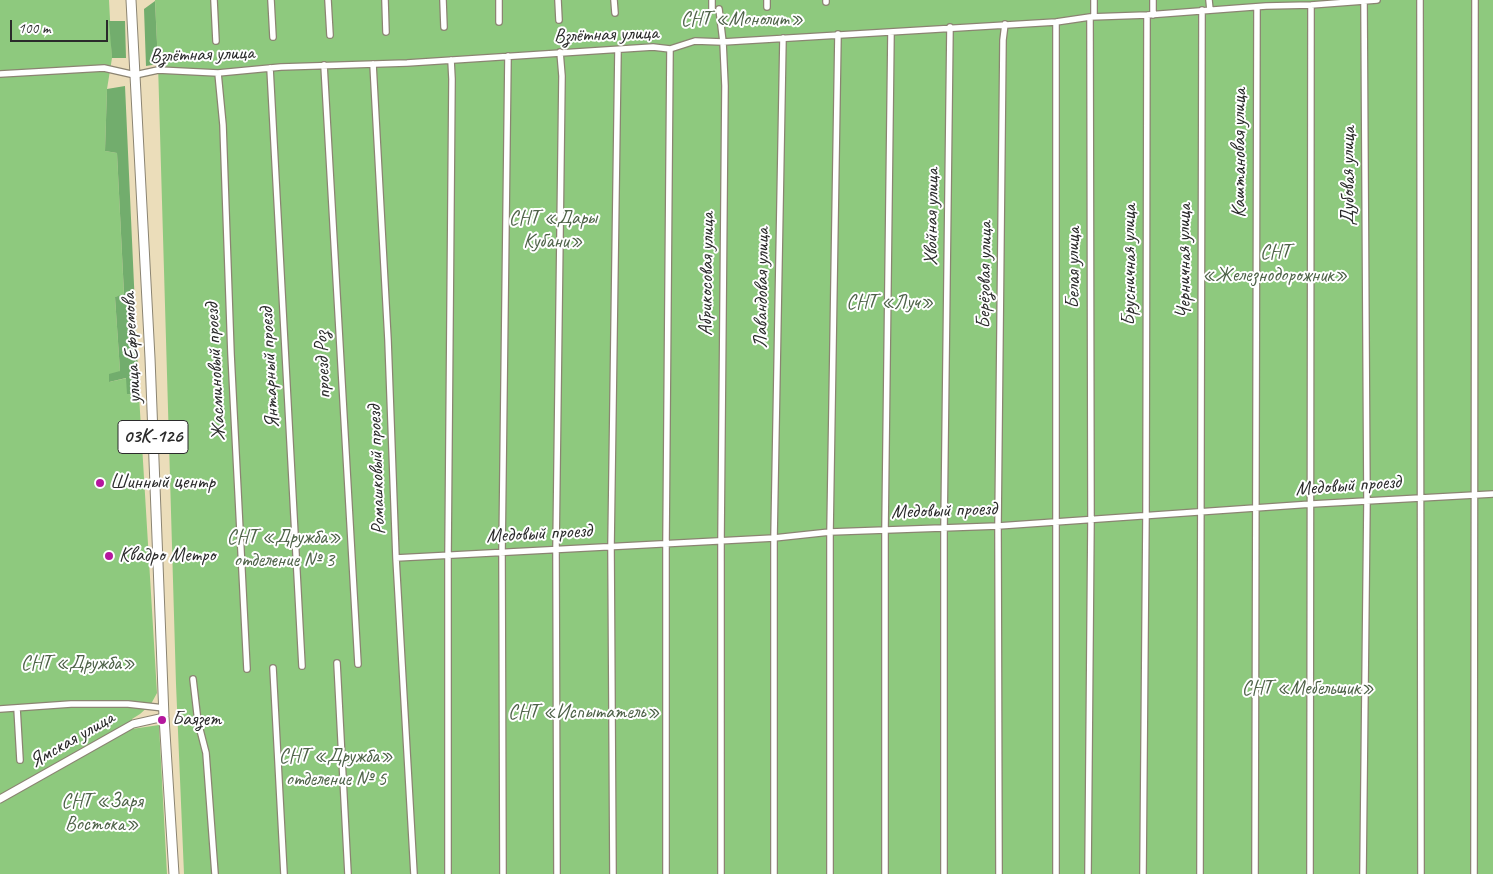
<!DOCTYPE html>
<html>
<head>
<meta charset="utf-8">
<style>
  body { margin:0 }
  #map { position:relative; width:1493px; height:874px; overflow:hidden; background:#ebddba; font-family:Caveat,sans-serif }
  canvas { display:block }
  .scale { position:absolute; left:10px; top:20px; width:98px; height:22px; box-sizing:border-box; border:2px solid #2b2b2b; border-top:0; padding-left:6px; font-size:15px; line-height:18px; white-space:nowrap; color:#2b2b2b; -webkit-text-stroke:4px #fff; paint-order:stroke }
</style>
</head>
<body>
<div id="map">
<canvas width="1493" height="874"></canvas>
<div class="scale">100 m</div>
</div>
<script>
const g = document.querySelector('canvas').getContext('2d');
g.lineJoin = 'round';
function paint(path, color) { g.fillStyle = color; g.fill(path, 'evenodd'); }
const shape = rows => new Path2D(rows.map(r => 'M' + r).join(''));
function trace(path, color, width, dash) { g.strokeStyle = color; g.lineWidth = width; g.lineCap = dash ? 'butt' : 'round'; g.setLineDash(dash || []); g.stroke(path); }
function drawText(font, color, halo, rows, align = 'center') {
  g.font = font + ' Caveat,sans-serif'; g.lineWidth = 4; g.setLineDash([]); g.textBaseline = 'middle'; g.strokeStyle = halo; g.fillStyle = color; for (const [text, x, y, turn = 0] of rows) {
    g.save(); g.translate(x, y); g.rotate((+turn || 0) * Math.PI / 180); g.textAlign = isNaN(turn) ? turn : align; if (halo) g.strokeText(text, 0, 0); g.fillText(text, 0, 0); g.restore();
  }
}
const green = shape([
  [0,0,109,0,112,58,107,89,105,151,117,153,124,295,115,297,120,371,109,382,127,378,127,394,139,395,157,693,151,704,140,714,132,719,133,723,0,797],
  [155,0,1493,0,1493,874,184,874,176,684,158,64],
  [159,725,167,874,0,874,0,799,132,729]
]);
const forest = shape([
  [155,1,158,64,146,66,144,9],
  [109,21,125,21,126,58,112,58],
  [125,86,139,395,127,394,126,378,109,382,109,374,120,371,115,297,124,294,117,153,105,151,107,89]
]);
const minor = shape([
  [214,0,216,41],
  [271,0,273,37],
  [328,0,330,35],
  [385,0,386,32],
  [443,0,444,27],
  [499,0,499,22],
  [558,0,559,20],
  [614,0,615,13],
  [712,0,712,9],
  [767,0,767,7],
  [826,0,826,2],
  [1094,0,1094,17],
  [1153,0,1153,15],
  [1209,0,1210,10],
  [1420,0,1421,874],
  [719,9,723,42,725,86,721,539,721,874],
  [373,64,388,340,396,558,414,874],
  [324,65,358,664],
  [270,68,302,666],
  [218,73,223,125,231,354,247,669],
  [0,74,104,68,135,75,158,70,218,73,281,67,407,63,653,47,670,49,695,41,723,42,1056,22,1090,17,1147,15,1266,6,1311,5,1377,0],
  [396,558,774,538,830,532,998,526,1312,504,1493,494],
  [337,663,348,874],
  [273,668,284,874],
  [193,679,198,722,206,753,215,874],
  [17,708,20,760],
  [0,709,71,704,128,704,164,708],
  [448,874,448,556,452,79,451,60],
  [503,874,502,552,508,56],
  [557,874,556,549,562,76,560,52],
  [613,874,611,546,618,50],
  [666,874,666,543,670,49],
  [774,874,774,538,783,38],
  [830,874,830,532,838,34],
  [885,874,885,530,891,32],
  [944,874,944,528,950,27],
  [999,874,998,526,1003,40,1005,24],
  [1056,874,1056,22],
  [1088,874,1091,519,1090,17],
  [1143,874,1146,516,1147,15],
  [1200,874,1202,10],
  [1255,874,1257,7],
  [1310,874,1311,5],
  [1363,874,1367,501,1364,1],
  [1474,874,1475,0]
]);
const tertiary = shape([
  [0,799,133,724,164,717]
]);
const primary = shape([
  [131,0,150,358,164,717,174,874]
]);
const markers = [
  [100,483,5,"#b5179e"],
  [109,556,5,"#b5179e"],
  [162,720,5,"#b5179e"]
];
const shields = [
  [153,437,70]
];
const shieldNames = [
  ["03К-126",153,437]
];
const parkNames = [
  ["СНТ «Монолит»",742,20],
  ["СНТ «Дары",553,219],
  ["Кубани»",553,242],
  ["СНТ",1275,253],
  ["«Железнодорожник»",1275,276],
  ["СНТ «Луч»",890,303],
  ["СНТ «Дружба»",284,538],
  ["отделение № 3",284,561],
  ["СНТ «Дружба»",78,664],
  ["СНТ «Мебельщик»",1308,689],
  ["СНТ «Испытатель»",584,713],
  ["СНТ «Дружба»",336,757],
  ["отделение № 5",336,780],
  ["СНТ «Заря",102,802],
  ["Востока»",102,825]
];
const streetNames = [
  ["Взлётная улица",606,35,-2],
  ["Взлётная улица",202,55,-2],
  ["Каштановая улица",1240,153,-90],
  ["Дубовая улица",1349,176,-90],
  ["Хвойная улица",932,217,-89],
  ["Черничная улица",1185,261,-90],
  ["Брусничная улица",1130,265,-90],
  ["Белая улица",1074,268,-90],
  ["Абрикосовая улица",707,274,-89],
  ["Берёзовая улица",985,275,-89],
  ["Лавандовая улица",762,288,-89],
  ["улица Ефремова",132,348,-93],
  ["проезд Роз",323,365,-93],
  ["Янтарный проезд",270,368,-93],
  ["Жасминовый проезд",216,372,-93],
  ["Ромашковый проезд",377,470,-92],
  ["Медовый проезд",1348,486,-4],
  ["Медовый проезд",944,511,-2],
  ["Медовый проезд",539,534,-3],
  ["Ямская улица",72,740,-30]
];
const poiNames = [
  ["Шинный центр",110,483],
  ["Квадро Метро",119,556],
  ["Баязет",172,720]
];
paint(green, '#8ec97e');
paint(forest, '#72ad6d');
trace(minor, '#8b8472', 8);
trace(tertiary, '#8b8472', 9);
trace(primary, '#8b8472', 11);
trace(minor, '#fff', 5.5);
trace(tertiary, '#fff', 7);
trace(primary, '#fff', 9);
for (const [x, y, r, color] of markers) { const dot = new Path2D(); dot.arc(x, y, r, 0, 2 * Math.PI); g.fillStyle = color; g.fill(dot); trace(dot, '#fff', 2); }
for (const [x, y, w] of shields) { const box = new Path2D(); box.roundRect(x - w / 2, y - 16.5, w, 33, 4); g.fillStyle = '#fff'; g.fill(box); trace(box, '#2b2b2b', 1); }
drawText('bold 19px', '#2b2b2b', null, shieldNames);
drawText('20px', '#4e6248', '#fff', parkNames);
drawText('20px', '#2b2b2b', '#fff', streetNames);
drawText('20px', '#2b2b2b', '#fff', poiNames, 'left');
</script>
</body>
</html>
